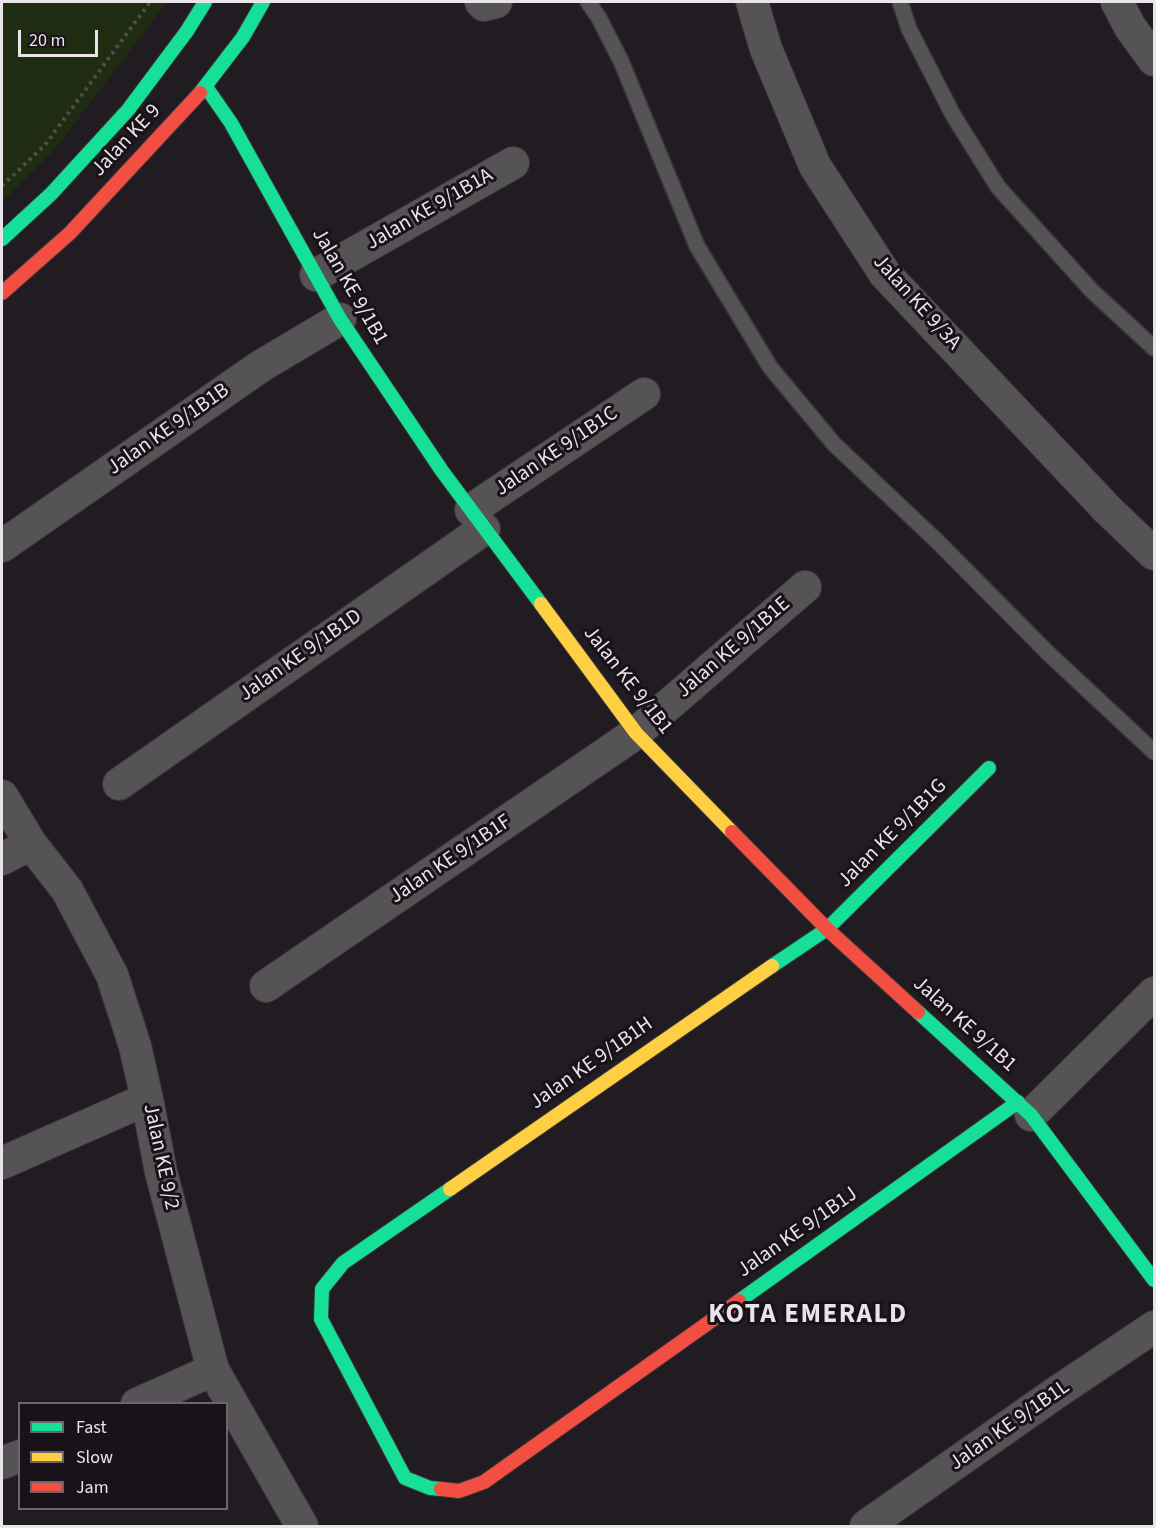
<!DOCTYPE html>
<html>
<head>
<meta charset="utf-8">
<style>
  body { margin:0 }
  #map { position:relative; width:1156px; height:1528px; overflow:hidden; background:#211c21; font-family:"Source Sans 3",sans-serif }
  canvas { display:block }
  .frame { position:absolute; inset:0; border:3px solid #e9e4e9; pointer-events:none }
  .legend { position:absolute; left:18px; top:1402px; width:210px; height:108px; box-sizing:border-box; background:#191218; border:2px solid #6c666c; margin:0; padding:8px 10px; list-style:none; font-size:18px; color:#e9e4e9 }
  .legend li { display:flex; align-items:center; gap:12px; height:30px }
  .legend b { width:30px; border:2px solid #6c666c }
  .scale { position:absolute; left:18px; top:30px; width:80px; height:27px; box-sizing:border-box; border:3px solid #e9e4e9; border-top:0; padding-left:8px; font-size:18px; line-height:21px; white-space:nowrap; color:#e9e4e9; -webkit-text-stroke:4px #191218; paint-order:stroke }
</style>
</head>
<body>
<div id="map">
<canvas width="1156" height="1528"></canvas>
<div class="frame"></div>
<ul class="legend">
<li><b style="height:8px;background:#16e098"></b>Fast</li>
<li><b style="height:8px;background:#ffcf43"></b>Slow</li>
<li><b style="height:8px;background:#f24e42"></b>Jam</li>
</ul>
<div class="scale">20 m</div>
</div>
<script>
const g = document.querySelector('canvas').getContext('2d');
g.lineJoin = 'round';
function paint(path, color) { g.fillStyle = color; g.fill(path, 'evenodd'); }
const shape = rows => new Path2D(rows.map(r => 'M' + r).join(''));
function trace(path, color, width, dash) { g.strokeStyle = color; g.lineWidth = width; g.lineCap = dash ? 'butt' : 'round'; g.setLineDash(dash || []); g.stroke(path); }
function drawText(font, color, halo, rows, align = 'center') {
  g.font = font + ' "Source Sans 3",sans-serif'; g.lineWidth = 6; g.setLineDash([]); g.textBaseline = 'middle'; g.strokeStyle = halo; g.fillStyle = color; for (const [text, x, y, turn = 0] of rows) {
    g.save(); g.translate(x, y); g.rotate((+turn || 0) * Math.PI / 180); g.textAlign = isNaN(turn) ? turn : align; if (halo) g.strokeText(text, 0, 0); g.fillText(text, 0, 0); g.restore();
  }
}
const green = shape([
  [2,2,167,2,55,149,2,202]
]);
const path = shape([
  [2,186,45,145,150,2]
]);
const lane = shape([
  [588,2,599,18,621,61,697,246,770,367,834,444,937,541,1048,653,1154,752],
  [900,2,909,29,953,115,998,187,1092,291,1154,348]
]);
const street = shape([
  [481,2,484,5,496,2],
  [752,2,766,49,815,166,885,274,1108,510,1154,554],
  [1117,2,1130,27,1154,60],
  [316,275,513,163],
  [471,510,644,394],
  [2,546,261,366,340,319],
  [119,784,484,529],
  [2,796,31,844,67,890,112,975,135,1046,147,1099,161,1172,213,1370,302,1526],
  [2,859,31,844],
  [266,986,636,733,805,587],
  [1031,1115,1154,993],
  [2,1163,147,1099],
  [137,1404,213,1370],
  [2,1463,20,1456],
  [866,1526,1057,1392,1154,1327]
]);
const fast = shape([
  [206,87,231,123,340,319,442,471,541,604],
  [200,93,243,37,263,2],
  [2,239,51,194,128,110,187,31,205,2],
  [772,966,827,929,989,768],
  [918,1012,1031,1115,1154,1280],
  [739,1301,1018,1102],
  [441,1489,430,1488,405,1478,321,1319,322,1289,343,1263,450,1189]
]);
const slow = shape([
  [541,604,636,733,732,832],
  [450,1189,772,966]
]);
const jam = shape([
  [2,293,70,233,200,93],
  [732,832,827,929,918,1012],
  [441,1489,459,1491,484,1482,739,1301]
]);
const streetNames = [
  ["Jalan KE 9",127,141,-47],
  ["Jalan KE 9/1B1A",430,210,-30],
  ["Jalan KE 9/1B1",349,287,60],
  ["Jalan KE 9/3A",916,303,48],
  ["Jalan KE 9/1B1B",169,430,-35],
  ["Jalan KE 9/1B1C",557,452,-34],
  ["Jalan KE 9/1B1E",734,648,-41],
  ["Jalan KE 9/1B1D",301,656,-35],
  ["Jalan KE 9/1B1",627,681,52],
  ["Jalan KE 9/1B1G",893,834,-45],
  ["Jalan KE 9/1B1F",451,860,-34],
  ["Jalan KE 9/1B1",964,1025,42],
  ["Jalan KE 9/1B1H",592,1064,-35],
  ["Jalan KE 9/2",160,1157,78],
  ["Jalan KE 9/1B1J",798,1233,-35],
  ["Jalan KE 9/1B1L",1010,1426,-35]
];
const districtNames = [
  ["KOTA EMERALD",808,1316]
];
paint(green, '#202c12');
trace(lane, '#3a373a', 18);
trace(street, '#3a373a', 34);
trace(fast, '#3a373a', 16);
trace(slow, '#3a373a', 16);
trace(jam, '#3a373a', 16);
trace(path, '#514e51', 4, [3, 4.5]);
trace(lane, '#565356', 15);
trace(street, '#565356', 32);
trace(fast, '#16e098', 14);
trace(slow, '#ffcf43', 14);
trace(jam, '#f24e42', 14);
drawText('21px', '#e9e4e9', '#191218', streetNames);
g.letterSpacing = '1.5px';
drawText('bold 27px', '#e9e4e9', '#191218', districtNames);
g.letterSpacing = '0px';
</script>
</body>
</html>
